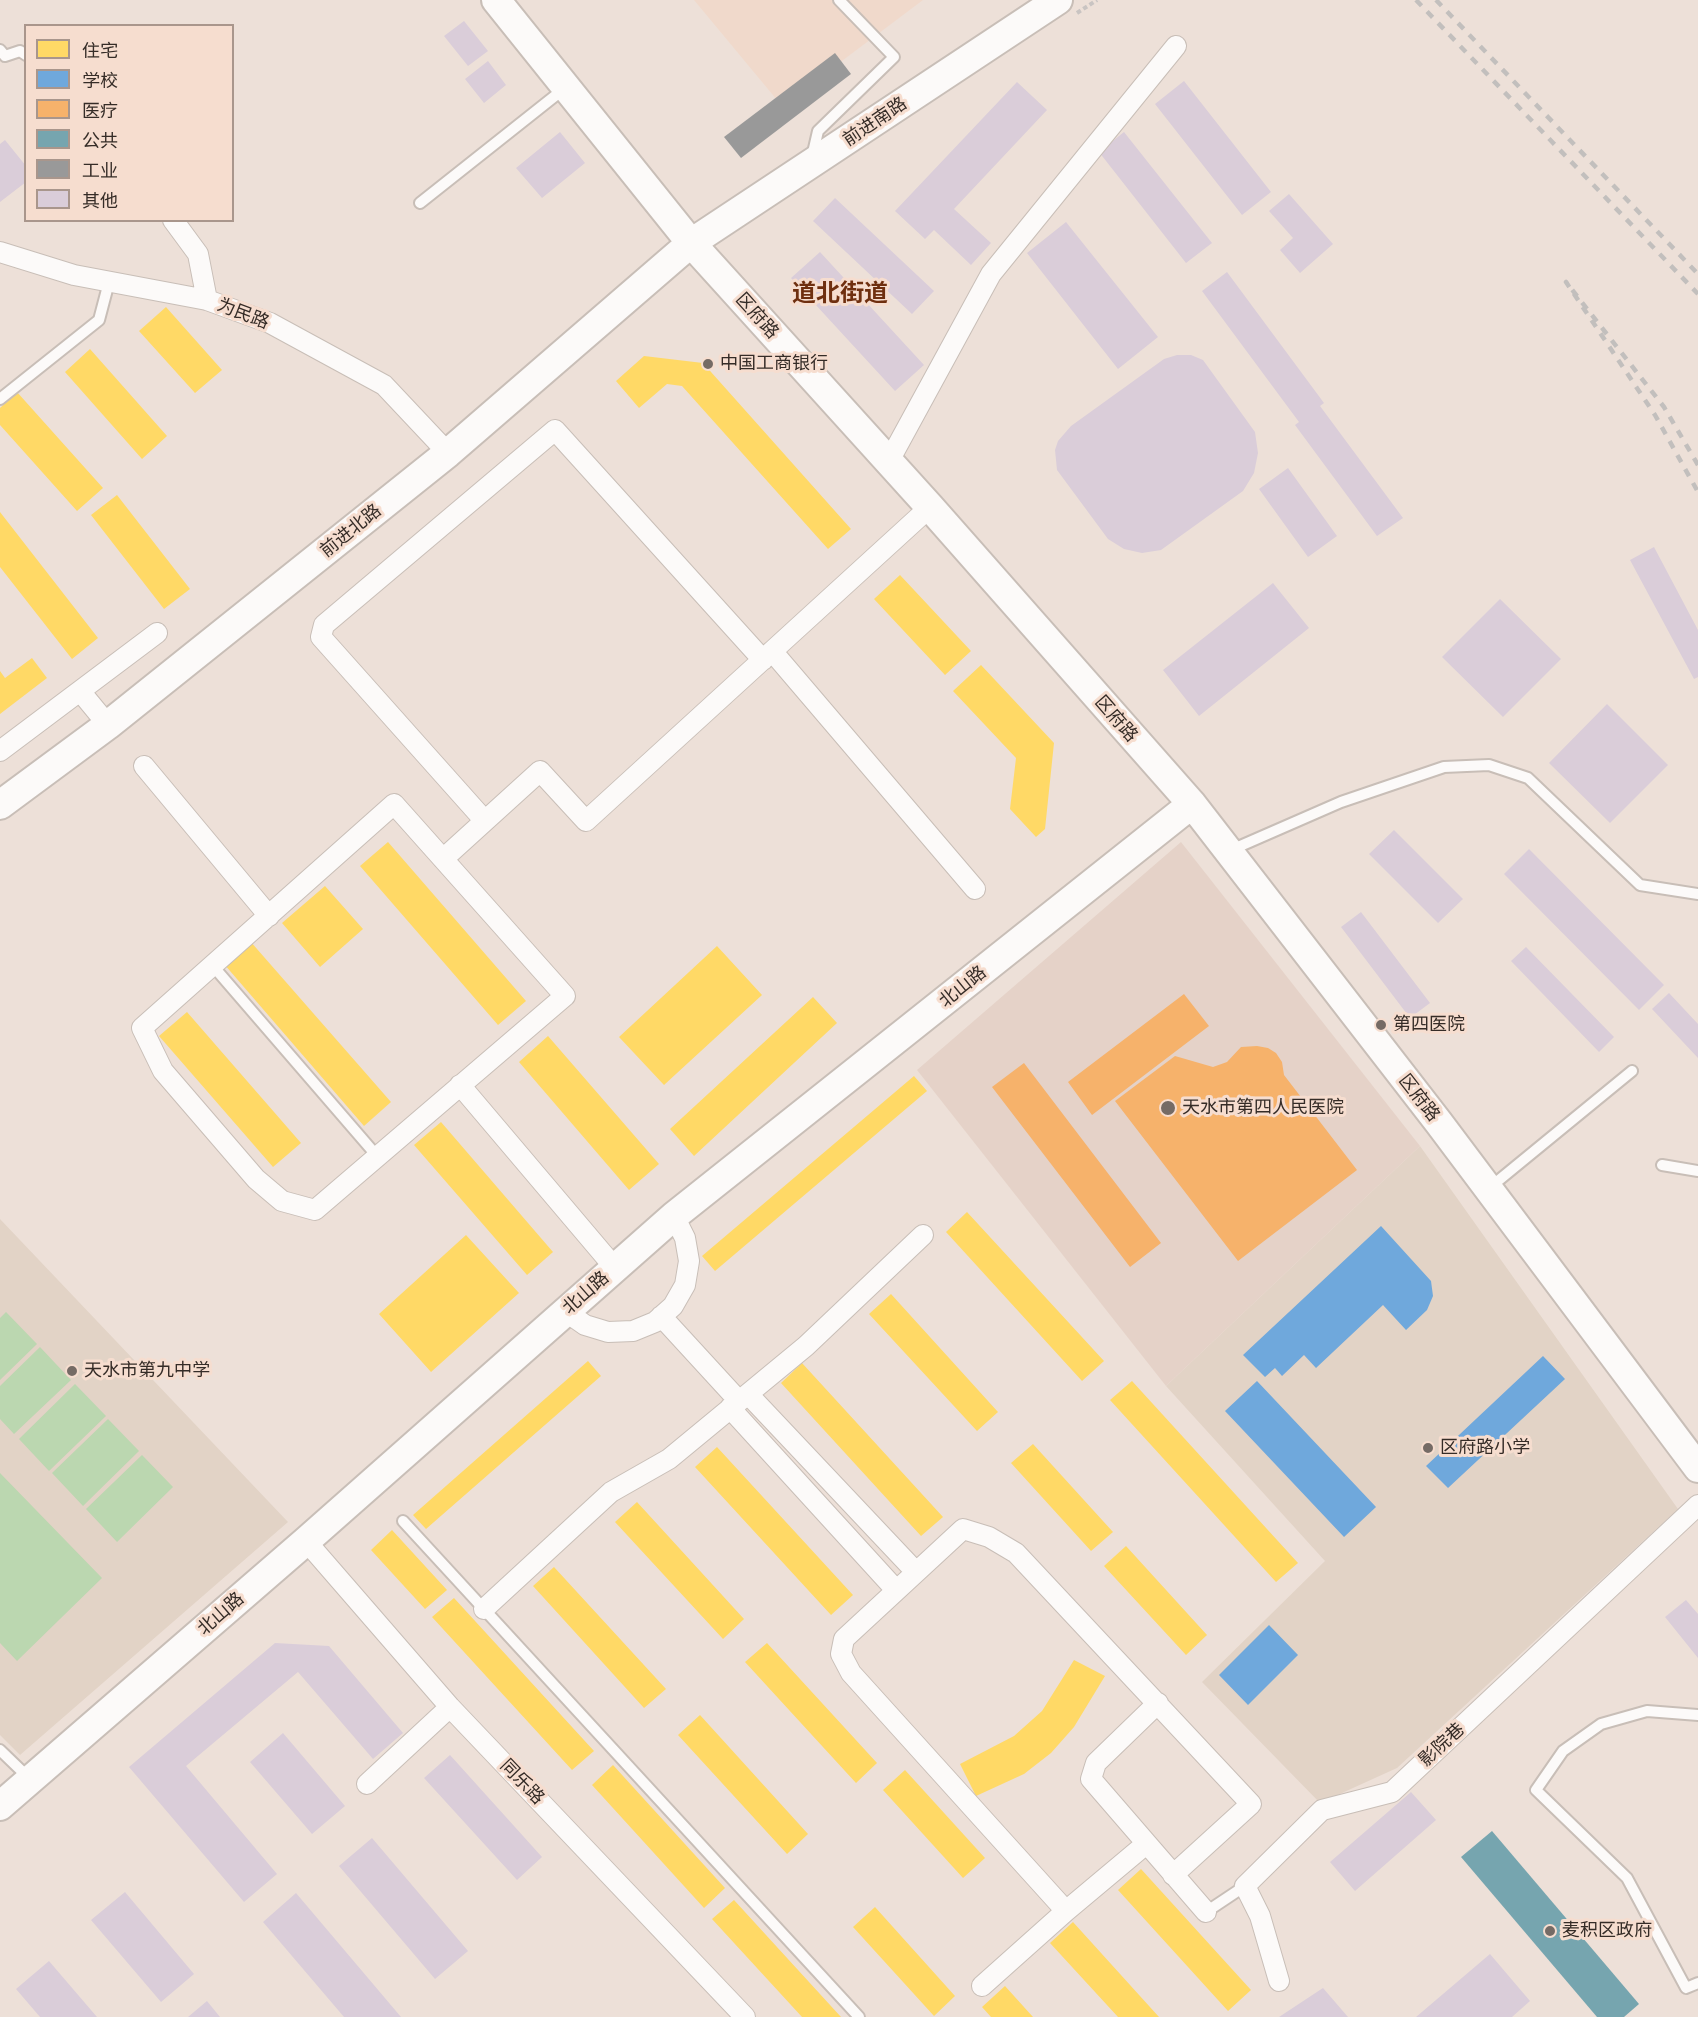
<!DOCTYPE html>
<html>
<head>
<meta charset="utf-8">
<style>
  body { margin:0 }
  #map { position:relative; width:1698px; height:2017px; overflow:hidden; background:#ede0d8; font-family:Cabin,"Noto Sans SC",sans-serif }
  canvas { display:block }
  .legend { position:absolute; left:24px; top:24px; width:210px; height:198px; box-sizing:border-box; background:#f6ddcf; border:2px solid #a9968c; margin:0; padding:8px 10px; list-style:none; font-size:18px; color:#352c27 }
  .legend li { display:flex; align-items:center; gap:12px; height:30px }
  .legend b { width:30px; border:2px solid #a9968c }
</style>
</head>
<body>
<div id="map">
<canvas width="1698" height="2017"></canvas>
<ul class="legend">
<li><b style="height:16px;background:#ffd966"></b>住宅</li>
<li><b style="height:16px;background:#6fa8dc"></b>学校</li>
<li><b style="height:16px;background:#f6b26b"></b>医疗</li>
<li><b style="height:16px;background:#76a5af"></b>公共</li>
<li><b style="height:16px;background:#999"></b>工业</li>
<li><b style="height:16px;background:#dacdd9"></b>其他</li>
</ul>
</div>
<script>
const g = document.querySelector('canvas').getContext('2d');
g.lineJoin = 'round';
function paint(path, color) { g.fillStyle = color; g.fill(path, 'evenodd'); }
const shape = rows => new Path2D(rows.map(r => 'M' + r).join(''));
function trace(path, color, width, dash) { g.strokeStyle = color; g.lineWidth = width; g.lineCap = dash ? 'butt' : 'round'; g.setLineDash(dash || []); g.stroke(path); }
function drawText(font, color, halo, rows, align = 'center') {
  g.font = font + ' Cabin,"Noto Sans SC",sans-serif'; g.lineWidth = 6; g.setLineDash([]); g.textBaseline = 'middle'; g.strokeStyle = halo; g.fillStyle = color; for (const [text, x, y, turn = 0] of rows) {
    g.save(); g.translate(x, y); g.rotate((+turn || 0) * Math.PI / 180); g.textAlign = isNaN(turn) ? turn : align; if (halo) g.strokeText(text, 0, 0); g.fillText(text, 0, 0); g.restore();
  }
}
const built = shape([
  [694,0,923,0,782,106]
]);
const education = shape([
  [1420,1146,1678,1509,1397,1768,1320,1803,1202,1682,1325,1561,1166,1386],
  [0,1219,288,1522,20,1755,0,1735]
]);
const medical = shape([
  [1181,842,1420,1146,1166,1386,917,1070]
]);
const green = shape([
  [6,1312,37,1344,0,1380,0,1318],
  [40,1347,71,1380,14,1434,0,1419,0,1386],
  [75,1384,106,1416,49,1471,19,1439],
  [108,1419,139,1451,83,1506,52,1473],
  [142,1455,173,1487,117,1542,86,1509],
  [0,1473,102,1578,17,1661,0,1643]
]);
const homes = shape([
  [166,307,222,370,195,393,139,331],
  [90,349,167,436,142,459,65,372],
  [644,356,703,363,851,529,828,549,682,386,667,384,639,408,616,381],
  [17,392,103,488,77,511,0,425,0,408],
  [117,495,190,589,164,609,91,515],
  [0,512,98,638,72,659,0,567],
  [900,575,971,651,945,675,874,599],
  [32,658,47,678,0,714,0,671,5,678],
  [981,665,1054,743,1045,829,1036,837,1010,809,1016,758,953,691],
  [388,842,526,1001,498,1025,360,866],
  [325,886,363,929,320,967,282,923],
  [250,941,391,1102,364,1126,224,964],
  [717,946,762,995,664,1085,619,1037],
  [813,997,837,1023,694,1156,670,1129],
  [187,1012,301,1143,273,1167,159,1036],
  [548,1036,659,1164,629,1190,519,1062],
  [914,1076,927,1091,715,1271,702,1256],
  [441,1122,553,1252,527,1275,414,1145],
  [967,1212,1104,1361,1082,1381,946,1232],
  [466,1235,519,1293,431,1372,379,1314],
  [891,1294,998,1412,977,1431,869,1314],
  [588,1361,601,1376,426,1529,413,1515],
  [802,1363,943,1517,921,1536,781,1383],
  [1132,1381,1298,1563,1276,1582,1110,1400],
  [1033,1444,1113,1532,1091,1551,1011,1463],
  [717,1447,853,1595,831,1615,695,1467],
  [637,1502,744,1619,723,1639,615,1522],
  [392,1530,447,1590,425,1609,371,1550],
  [1126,1546,1207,1635,1186,1655,1104,1566],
  [554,1567,666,1689,644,1708,533,1586],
  [454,1598,594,1751,572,1770,432,1617],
  [767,1643,877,1763,856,1783,745,1662],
  [1074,1660,1105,1676,1074,1727,1051,1753,1024,1774,976,1796,960,1764,1014,1736,1042,1711],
  [700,1715,808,1834,787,1854,678,1735],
  [613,1765,725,1888,704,1908,592,1785],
  [905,1770,985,1858,963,1878,883,1790],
  [1141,1869,1251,1990,1228,2011,1118,1890],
  [734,1900,841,2017,802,2017,712,1919],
  [875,1907,955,1996,934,2016,853,1927],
  [1073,1922,1159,2017,1118,2017,1050,1943],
  [1005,1986,1033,2017,991,2017,982,2007]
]);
const schools = shape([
  [1381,1226,1431,1281,1433,1296,1427,1310,1406,1330,1383,1305,1316,1368,1304,1355,1282,1376,1275,1368,1265,1377,1243,1355],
  [1543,1356,1565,1379,1448,1488,1426,1466],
  [1257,1381,1376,1507,1344,1537,1225,1411],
  [1269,1625,1298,1655,1248,1705,1219,1675]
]);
const health = shape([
  [1184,994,1209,1026,1092,1115,1068,1082],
  [1257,1046,1268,1048,1276,1053,1282,1062,1284,1075,1357,1170,1238,1261,1115,1101,1175,1056,1213,1067,1227,1062,1241,1047],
  [1024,1063,1161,1243,1130,1267,992,1087]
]);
const public = shape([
  [1492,1831,1639,2004,1624,2017,1597,2017,1461,1857]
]);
const industry = shape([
  [835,53,851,74,741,158,724,137]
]);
const building = shape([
  [464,21,488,51,468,66,444,36],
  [488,61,506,85,484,103,465,79],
  [1184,81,1271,192,1242,215,1155,104],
  [1017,82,1047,110,954,209,991,243,971,265,934,230,925,239,895,211],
  [560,132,585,163,542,198,516,168],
  [1124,132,1212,243,1186,263,1099,152],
  [5,140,26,166,26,182,0,202,0,144],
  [1289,194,1333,244,1300,273,1280,250,1293,238,1269,211],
  [835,198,934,291,912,314,813,221],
  [1066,222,1158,337,1118,369,1027,253],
  [820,252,924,365,895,391,791,278],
  [1227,272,1324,403,1320,406,1403,518,1377,536,1295,425,1299,422,1202,291],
  [1177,355,1191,355,1203,360,1255,432,1258,453,1254,473,1243,491,1161,550,1142,553,1124,549,1108,539,1057,470,1055,450,1058,441,1071,426,1164,359],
  [1288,468,1337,536,1308,557,1259,489],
  [1654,547,1698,630,1698,677,1694,679,1630,560],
  [1273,583,1309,628,1199,716,1163,670],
  [1500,599,1561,659,1503,717,1442,657],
  [1607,704,1668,765,1610,823,1549,763],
  [1394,830,1463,899,1438,923,1369,854],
  [1529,849,1664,985,1639,1010,1504,874],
  [1361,912,1430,1003,1410,1018,1341,927],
  [1526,947,1614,1037,1599,1052,1511,961],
  [1669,993,1698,1024,1698,1058,1652,1009],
  [1686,1600,1698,1614,1698,1658,1665,1617],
  [275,1643,329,1646,403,1733,373,1759,298,1672,186,1766,277,1874,244,1902,129,1767],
  [283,1733,345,1806,312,1834,250,1762],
  [450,1755,542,1857,517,1880,424,1778],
  [1411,1792,1436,1820,1355,1891,1330,1862],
  [372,1838,468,1951,435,1979,339,1866],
  [125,1892,194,1974,161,2002,91,1920],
  [296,1893,401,2017,344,2017,263,1922],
  [1490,1954,1530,2001,1512,2017,1416,2017],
  [49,1961,97,2017,40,2017,16,1989],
  [1323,1988,1348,2017,1279,2017],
  [207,2001,220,2017,188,2017]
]);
const path = shape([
  [1077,13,1097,0]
]);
const lane = shape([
  [0,50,5,56,20,51,26,55],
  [812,157,818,131,894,57,839,0],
  [420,203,565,88],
  [0,399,99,320,109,282],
  [1231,850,1341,802,1444,767,1489,765,1528,778,1640,885,1698,894],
  [213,966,377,1156],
  [1662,1165,1698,1171],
  [1488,1189,1632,1071],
  [403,1521,859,2017],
  [1698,1715,1647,1711,1601,1724,1563,1751,1536,1790,1627,1878,1686,1988,1698,1983],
  [0,1750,30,1779],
  [1206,1912,1245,1886]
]);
const street = shape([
  [173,220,198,254,207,300],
  [0,252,74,275,207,300,270,323,384,385,448,453],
  [889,461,991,274,1176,46],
  [772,651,975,889],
  [80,691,108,725],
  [0,751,157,633],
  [144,766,269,916],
  [394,804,565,996,315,1210,282,1201,256,1179,163,1071,142,1028,394,804],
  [485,821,321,637,324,625,555,430,763,660],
  [443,859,540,771,586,821,930,507],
  [460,1085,615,1268],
  [565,1311,585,1325,608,1332,633,1331,655,1322,673,1306,685,1285,689,1261,685,1238,674,1216],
  [661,1316,739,1401],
  [748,1394,916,1572],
  [730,1408,896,1590],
  [306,1541,450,1707,745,2017],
  [484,1609,611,1492,669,1459,806,1346,923,1235],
  [1158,1703,1096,1763,1091,1779,1206,1912],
  [367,1784,450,1707],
  [1066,1911,851,1673,841,1654,844,1639,963,1529,989,1537,1016,1553,1251,1804,1173,1875],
  [1279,1981,1260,1916,1245,1886,1322,1810,1392,1792,1698,1505],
  [982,1986,1066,1911,1146,1844]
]);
const secondary = shape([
  [496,0,691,243,930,507,1192,804,1439,1123,1698,1468],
  [0,805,108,725,448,453,691,243,1058,0],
  [0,1806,306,1541,674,1216,1192,804]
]);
const rail = shape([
  [1416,0,1698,294],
  [1436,0,1698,274],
  [1698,465,1664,407,1566,282,1655,415,1698,492]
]);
const markers = [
  [708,364,6,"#756b65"],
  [1381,1025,6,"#756b65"],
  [1168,1108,8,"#756b65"],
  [72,1371,6,"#756b65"],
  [1428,1448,6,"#756b65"],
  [1550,1931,6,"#756b65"]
];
const streetNames = [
  ["前进南路",875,122,-34],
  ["为民路",243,314,21],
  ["区府路",757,316,48],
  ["前进北路",351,531,-39],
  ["区府路",1116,719,49],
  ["北山路",963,987,-39],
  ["区府路",1419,1098,52],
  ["北山路",586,1293,-41],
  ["北山路",221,1614,-41],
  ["影院巷",1442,1745,-43],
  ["同乐路",522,1782,46]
];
const poiNames = [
  ["中国工商银行",720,364],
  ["第四医院",1393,1025],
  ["天水市第四人民医院",1182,1108],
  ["天水市第九中学",84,1371],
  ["区府路小学",1440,1448],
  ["麦积区政府",1562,1931]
];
const districtNames = [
  ["道北街道",840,294]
];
paint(built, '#f0d9cb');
paint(education, '#e2d3c6');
paint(medical, '#e5d2c8');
paint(green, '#bbd7b0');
paint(homes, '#ffd966');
paint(schools, '#6fa8dc');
paint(health, '#f6b26b');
paint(public, '#76a5af');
paint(industry, '#999');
paint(building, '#dacdd9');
trace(lane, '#c8beb7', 14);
trace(street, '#c8beb7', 22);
trace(secondary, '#c8beb7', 32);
trace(path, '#c9c4c2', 4, [4.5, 3]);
trace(lane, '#fcfaf9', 10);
trace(street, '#fcfaf9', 20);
trace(secondary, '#fcfaf9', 28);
trace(rail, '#c2bfbd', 4.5, [8, 8]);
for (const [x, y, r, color] of markers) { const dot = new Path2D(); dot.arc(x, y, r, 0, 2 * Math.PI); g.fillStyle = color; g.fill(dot); trace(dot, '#f6ddcf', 2); }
drawText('18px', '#352c27', '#f6ddcf', streetNames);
drawText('18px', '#352c27', '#f6ddcf', poiNames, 'left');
drawText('bold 24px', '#6f2f0f', '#f6ddcf', districtNames);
</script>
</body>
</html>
